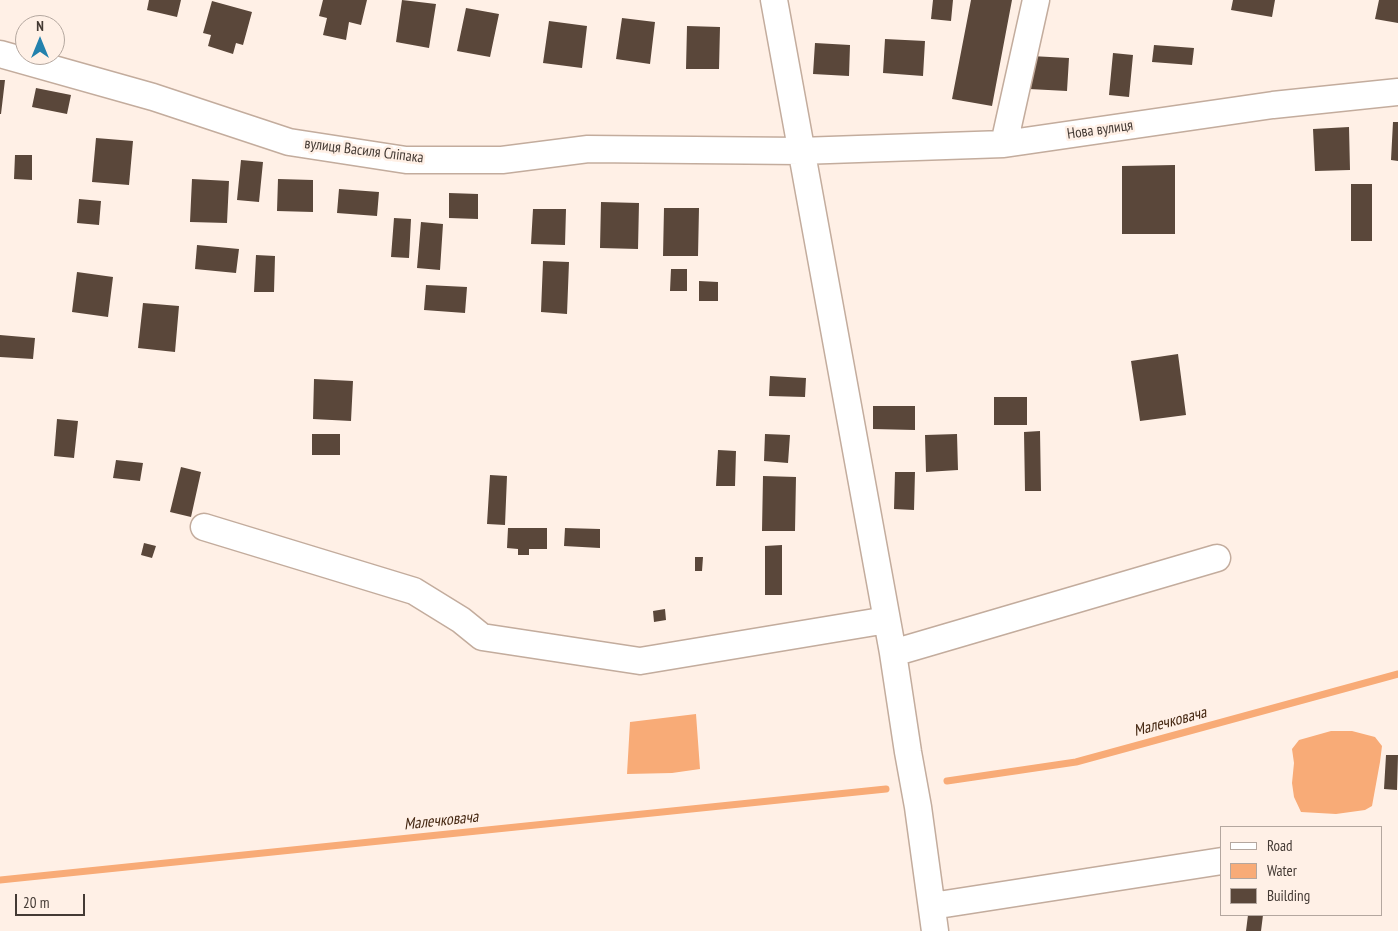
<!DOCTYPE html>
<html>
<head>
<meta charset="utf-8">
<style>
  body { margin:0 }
  #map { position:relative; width:1398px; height:931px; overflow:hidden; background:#fff0e6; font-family:"PT Sans Narrow",sans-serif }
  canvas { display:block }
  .legend { position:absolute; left:1220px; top:826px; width:162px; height:90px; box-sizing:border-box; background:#fff0e6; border:1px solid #b4a79f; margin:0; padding:6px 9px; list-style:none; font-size:15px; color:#443a34 }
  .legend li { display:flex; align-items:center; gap:10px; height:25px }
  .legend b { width:25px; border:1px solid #b4a79f }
  .north { position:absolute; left:15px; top:15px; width:50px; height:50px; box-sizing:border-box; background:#fff0e6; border:1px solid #b4a79f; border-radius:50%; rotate:0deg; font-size:14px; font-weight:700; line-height:20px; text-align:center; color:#443a34 }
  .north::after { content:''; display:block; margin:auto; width:18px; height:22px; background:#2381ad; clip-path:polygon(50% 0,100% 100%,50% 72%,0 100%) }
  .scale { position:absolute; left:15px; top:894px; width:70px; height:22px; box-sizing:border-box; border:2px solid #443a34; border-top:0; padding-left:6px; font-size:15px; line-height:18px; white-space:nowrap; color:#443a34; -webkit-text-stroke:4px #fff0e6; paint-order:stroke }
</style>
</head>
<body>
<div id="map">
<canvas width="1398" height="931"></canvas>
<ul class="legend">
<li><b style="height:6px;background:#fff"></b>Road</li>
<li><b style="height:14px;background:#f8ab77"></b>Water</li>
<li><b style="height:14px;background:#5a473a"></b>Building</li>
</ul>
<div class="north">N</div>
<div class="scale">20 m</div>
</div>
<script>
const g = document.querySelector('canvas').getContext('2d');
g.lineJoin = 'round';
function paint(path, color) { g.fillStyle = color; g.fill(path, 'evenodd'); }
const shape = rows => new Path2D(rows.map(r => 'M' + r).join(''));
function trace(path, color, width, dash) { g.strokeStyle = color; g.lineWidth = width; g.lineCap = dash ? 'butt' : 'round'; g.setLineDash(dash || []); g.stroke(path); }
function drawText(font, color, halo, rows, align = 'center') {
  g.font = font + ' "PT Sans Narrow",sans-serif'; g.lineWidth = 5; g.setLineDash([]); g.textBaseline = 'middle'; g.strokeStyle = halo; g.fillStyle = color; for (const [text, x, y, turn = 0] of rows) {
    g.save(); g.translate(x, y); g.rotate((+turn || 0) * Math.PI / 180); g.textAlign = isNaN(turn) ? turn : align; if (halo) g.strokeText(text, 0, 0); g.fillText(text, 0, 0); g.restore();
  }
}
const water = shape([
  [696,714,700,769,672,773,627,774,630,722],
  [1331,731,1352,731,1375,737,1382,746,1380,762,1372,806,1365,810,1336,814,1301,812,1294,797,1292,783,1294,763,1292,749,1299,740]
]);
const stream = shape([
  [947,781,1076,762,1398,674],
  [0,880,886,789]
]);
const building = shape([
  [149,0,181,0,177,17,147,10],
  [323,0,367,0,361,25,349,22,346,40,323,35,327,18,319,16],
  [402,0,436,4,429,48,396,42],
  [933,0,953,0,951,21,931,19],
  [971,0,1012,0,992,106,952,99],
  [1233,0,1275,0,1272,17,1231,10],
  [1379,0,1398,0,1398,23,1375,19],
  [212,1,252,12,243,45,236,43,233,54,208,46,211,35,203,33],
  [466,8,499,14,490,57,457,51],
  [622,18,655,22,650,64,616,59],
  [549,21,587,26,582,68,543,63],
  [687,26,720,27,719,69,686,69],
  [885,39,925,41,923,76,883,73],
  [815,43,850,45,849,76,813,74],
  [1154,45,1194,48,1192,65,1152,62],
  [1113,53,1133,55,1129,97,1109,95],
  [1031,56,1069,58,1067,91,1029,89],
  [0,80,5,80,1,114,0,114],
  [36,88,71,95,67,114,32,107],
  [1393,122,1398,122,1398,161,1391,160],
  [1349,127,1350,170,1315,171,1313,129],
  [96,138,133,141,129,185,92,182],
  [15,155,32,155,32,180,14,179],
  [241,160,263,162,259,202,237,200],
  [1175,165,1175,234,1122,234,1122,166],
  [192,179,229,181,227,223,190,222],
  [278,179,313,180,313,212,277,211],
  [1351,184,1372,184,1372,241,1351,241],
  [339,189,379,192,377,216,337,213],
  [449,193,478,194,478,219,449,218],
  [79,199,101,201,99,225,77,223],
  [601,202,639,203,638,249,600,248],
  [664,208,699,208,698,256,663,256],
  [533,209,566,209,565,245,531,244],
  [394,218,411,219,409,258,391,257],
  [421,222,443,224,440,270,417,268],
  [197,245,239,249,236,273,195,269],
  [256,255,275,256,274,292,254,292],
  [543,261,569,262,567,314,541,312],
  [671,269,687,269,687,291,670,291],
  [77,272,113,277,108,317,72,312],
  [699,281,718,282,718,301,699,301],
  [426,285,467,287,465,313,424,310],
  [143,303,179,306,175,352,138,348],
  [0,335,35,338,33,359,0,357],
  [1178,354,1186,415,1140,421,1131,361],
  [770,376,806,378,805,397,769,396],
  [314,379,353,381,351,421,313,419],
  [994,397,1027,397,1027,425,994,425],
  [873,406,915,406,915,430,873,429],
  [57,419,78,421,74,458,54,456],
  [1040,431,1041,491,1025,491,1024,432],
  [312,434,340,434,340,455,312,455],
  [765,434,790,435,788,463,764,461],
  [957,434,958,470,926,472,925,435],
  [718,450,736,451,735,486,716,486],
  [116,460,143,463,140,481,113,478],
  [181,467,201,472,191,517,170,512],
  [895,472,915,472,914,510,894,509],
  [490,475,507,476,505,525,487,524],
  [763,476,796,477,795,531,762,531],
  [508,528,547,528,547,549,529,549,529,555,518,555,518,549,507,548],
  [565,528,600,529,600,548,564,546],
  [144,543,156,546,152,558,141,555],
  [782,545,782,595,765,595,765,546],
  [695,557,703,557,702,571,695,571],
  [665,609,666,620,654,622,653,611],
  [1386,755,1398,755,1397,790,1384,789],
  [1248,915,1263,915,1261,931,1246,931]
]);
const minor = shape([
  [774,0,893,653,908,752,918,807,935,931],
  [0,54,153,97,289,142,406,160,502,160,588,149,800,151,1004,144,1273,105,1398,92],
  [1004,144,1036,0],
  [204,527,414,591,461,620,482,637,640,661,887,620],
  [893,653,1217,558],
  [932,906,1222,861]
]);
const streetNames = [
  ["Нова вулиця",1100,130,-8],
  ["вулиця Василя Сліпака",364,151,7]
];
const waterNames = [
  ["Малечковача",1170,722,-15],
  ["Малечковача",441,821,-6]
];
paint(water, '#f8ab77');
trace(stream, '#f8ab77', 7);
paint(building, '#5a473a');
trace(minor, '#c3ac9d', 29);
trace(minor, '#fff', 26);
drawText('15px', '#443a34', '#fff0e6', streetNames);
drawText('italic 16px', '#43250f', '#fff0e6', waterNames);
</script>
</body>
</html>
